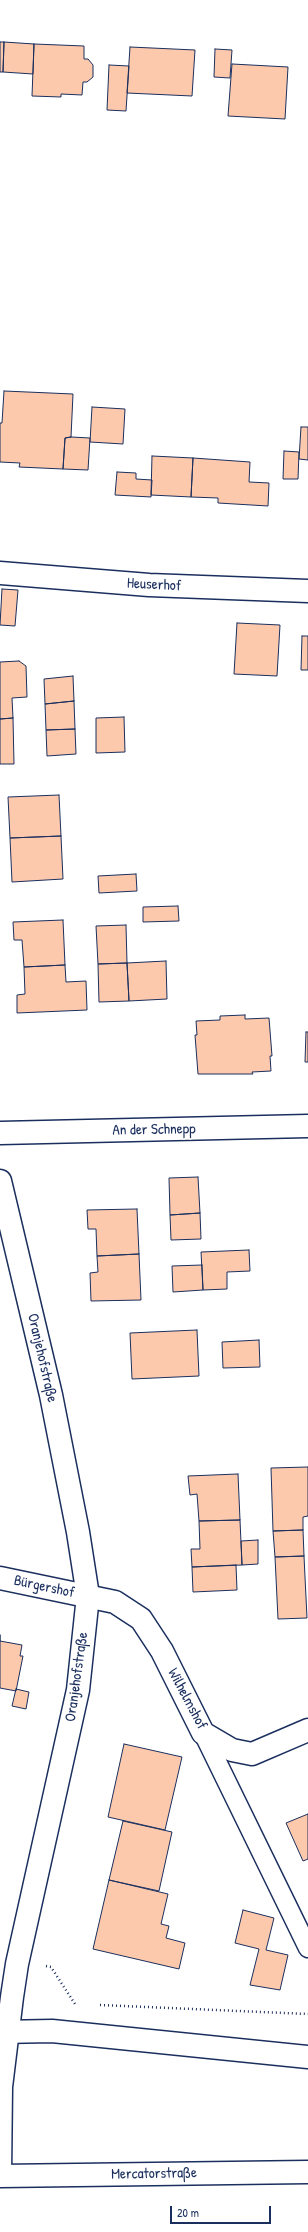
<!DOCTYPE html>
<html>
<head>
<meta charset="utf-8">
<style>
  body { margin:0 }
  #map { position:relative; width:308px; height:2232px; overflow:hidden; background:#fff; font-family:"Patrick Hand",sans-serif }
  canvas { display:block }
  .scale { position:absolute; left:170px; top:2206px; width:101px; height:18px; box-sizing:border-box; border:2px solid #1b2f5e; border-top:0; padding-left:5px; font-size:12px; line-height:14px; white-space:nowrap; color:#1b2f5e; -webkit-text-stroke:3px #fff; paint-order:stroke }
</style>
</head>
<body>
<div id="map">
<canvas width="308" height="2232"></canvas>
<div class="scale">20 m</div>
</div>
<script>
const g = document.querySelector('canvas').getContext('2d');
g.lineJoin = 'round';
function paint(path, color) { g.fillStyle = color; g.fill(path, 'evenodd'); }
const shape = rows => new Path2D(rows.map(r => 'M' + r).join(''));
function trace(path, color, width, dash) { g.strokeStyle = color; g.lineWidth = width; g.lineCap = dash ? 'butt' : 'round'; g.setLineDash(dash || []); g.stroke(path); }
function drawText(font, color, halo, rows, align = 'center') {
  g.font = font + ' "Patrick Hand",sans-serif'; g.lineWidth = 3; g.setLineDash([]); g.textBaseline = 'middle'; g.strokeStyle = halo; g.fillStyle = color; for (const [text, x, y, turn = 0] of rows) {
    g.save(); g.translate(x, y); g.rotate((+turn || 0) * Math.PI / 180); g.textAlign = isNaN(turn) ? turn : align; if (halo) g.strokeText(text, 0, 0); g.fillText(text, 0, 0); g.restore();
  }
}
const building = shape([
  [0,42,4,42,3,72,0,72,0,42],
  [4,42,34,44,33,74,3,72,4,42],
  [34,44,84,46,84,59,88,59,93,65,93,77,87,82,83,82,82,95,61,94,61,97,32,96,34,44],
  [130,47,195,50,192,96,127,93,130,47],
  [215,49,232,50,230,78,214,77,215,49],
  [232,64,288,67,285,119,228,116,232,64],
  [109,65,129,66,126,111,107,110,109,65],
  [4,391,73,394,71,437,65,438,63,469,19,467,20,463,0,462,0,423,2,423,4,391],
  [92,407,125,409,123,444,90,442,92,407],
  [301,427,308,427,308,460,299,459,301,427],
  [71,437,90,438,88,470,63,469,65,438,71,437],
  [284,451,299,452,298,479,283,479,284,451],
  [152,456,193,458,191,497,151,495,152,456],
  [193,458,250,462,249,482,269,483,268,506,218,503,218,498,191,497,193,458],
  [117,472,136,473,136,479,152,480,151,497,115,495,117,472],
  [2,589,18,590,15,626,0,625,2,589],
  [237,623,280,625,277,676,234,674,237,623],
  [302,636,308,636,308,670,301,670,302,636],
  [19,661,26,666,27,697,12,698,13,718,0,719,0,662,19,661],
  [73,676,74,701,45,704,44,679,73,676],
  [74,701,75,729,46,730,45,704,74,701],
  [124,717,125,752,96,753,96,718,124,717],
  [13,718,14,764,0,764,0,719,13,718],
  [75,729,76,754,47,756,46,730,75,729],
  [59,795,61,836,10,838,8,797,59,795],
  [61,836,63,879,12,882,10,838,61,836],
  [136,874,137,891,99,893,98,876,136,874],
  [178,906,179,921,143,922,143,907,178,906],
  [63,920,65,965,24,967,22,940,14,940,13,922,63,920],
  [126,925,127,963,98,964,96,926,126,925],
  [166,961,167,999,129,1001,127,963,166,961],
  [127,963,129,1001,99,1002,98,964,127,963],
  [65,965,66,982,86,981,87,1010,17,1013,17,995,25,994,24,967,65,965],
  [245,1015,245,1019,269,1018,272,1056,270,1056,271,1071,252,1072,253,1074,198,1074,195,1035,197,1035,196,1021,220,1020,220,1016,245,1015],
  [306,1032,308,1032,308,1062,305,1062,306,1032],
  [198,1177,200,1213,170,1215,169,1178,198,1177],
  [137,1209,139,1254,97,1256,96,1229,88,1229,87,1210,137,1209],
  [200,1213,201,1239,171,1240,170,1215,200,1213],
  [249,1250,250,1271,227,1272,227,1289,203,1290,201,1252,249,1250],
  [139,1254,141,1300,91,1301,90,1273,98,1272,97,1256,139,1254],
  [202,1265,203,1290,173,1292,172,1266,202,1265],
  [197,1330,199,1376,132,1379,130,1333,197,1330],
  [259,1340,260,1367,223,1368,222,1342,259,1340],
  [308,1467,308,1516,303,1517,303,1530,273,1531,271,1468,308,1467],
  [238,1474,240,1520,199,1521,197,1494,190,1495,188,1476,238,1474],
  [240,1520,242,1565,192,1567,191,1549,200,1549,199,1521,240,1520],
  [303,1530,304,1556,275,1557,273,1531,303,1530],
  [258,1540,258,1564,242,1565,241,1541,258,1540],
  [304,1556,307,1618,278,1619,275,1557,304,1556],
  [236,1565,237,1590,193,1592,192,1567,236,1565],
  [0,1635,0,1641,22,1645,20,1656,23,1656,16,1691,0,1688,0,1635],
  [16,1689,29,1692,26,1709,12,1706,16,1689],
  [124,1744,182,1757,165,1830,108,1817,124,1744],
  [308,1814,308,1859,303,1861,286,1823,308,1814],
  [123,1821,172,1832,159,1891,109,1880,123,1821],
  [109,1880,168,1894,161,1924,169,1926,166,1938,185,1943,179,1969,93,1949,109,1880],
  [243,1910,274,1918,266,1950,288,1955,280,1990,250,1985,259,1949,235,1943,243,1910]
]);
const path = shape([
  [46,1966,51,1967,75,2004],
  [100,2005,308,2014]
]);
const service = shape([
  [203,1733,308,1948]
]);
const minor = shape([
  [0,573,149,585,308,591],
  [0,1133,308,1126],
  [0,1578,115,1602,141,1619,162,1651,203,1733,232,1750,252,1754,308,1730]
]);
const tertiary = shape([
  [0,1181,51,1395,78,1532,88,1596,78,1690,17,1964,12,1997,1,2087,0,2175]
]);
const secondary = shape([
  [0,2032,52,2031,308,2057],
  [0,2176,308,2172]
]);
const streetNames = [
  ["Heuserhof",154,585,3],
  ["An der Schnepp",154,1130,-1],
  ["Oranjehofstraße",42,1358,77],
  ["Bürgershof",44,1587,12],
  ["Oranjehofstraße",77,1677,-82],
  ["Wilhelmshof",187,1699,62],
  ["Mercatorstraße",154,2174,-1]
];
paint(building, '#fdc9ad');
trace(building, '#1b2f5e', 1);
trace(service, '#1b2f5e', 21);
trace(minor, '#1b2f5e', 25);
trace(tertiary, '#1b2f5e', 25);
trace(secondary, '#1b2f5e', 25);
trace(path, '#1b2f5e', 2.5, [1, 3]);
trace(service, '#fff', 18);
trace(minor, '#fff', 22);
trace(tertiary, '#fff', 22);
trace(secondary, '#fff', 22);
drawText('15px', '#1b2f5e', '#fff', streetNames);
</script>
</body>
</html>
